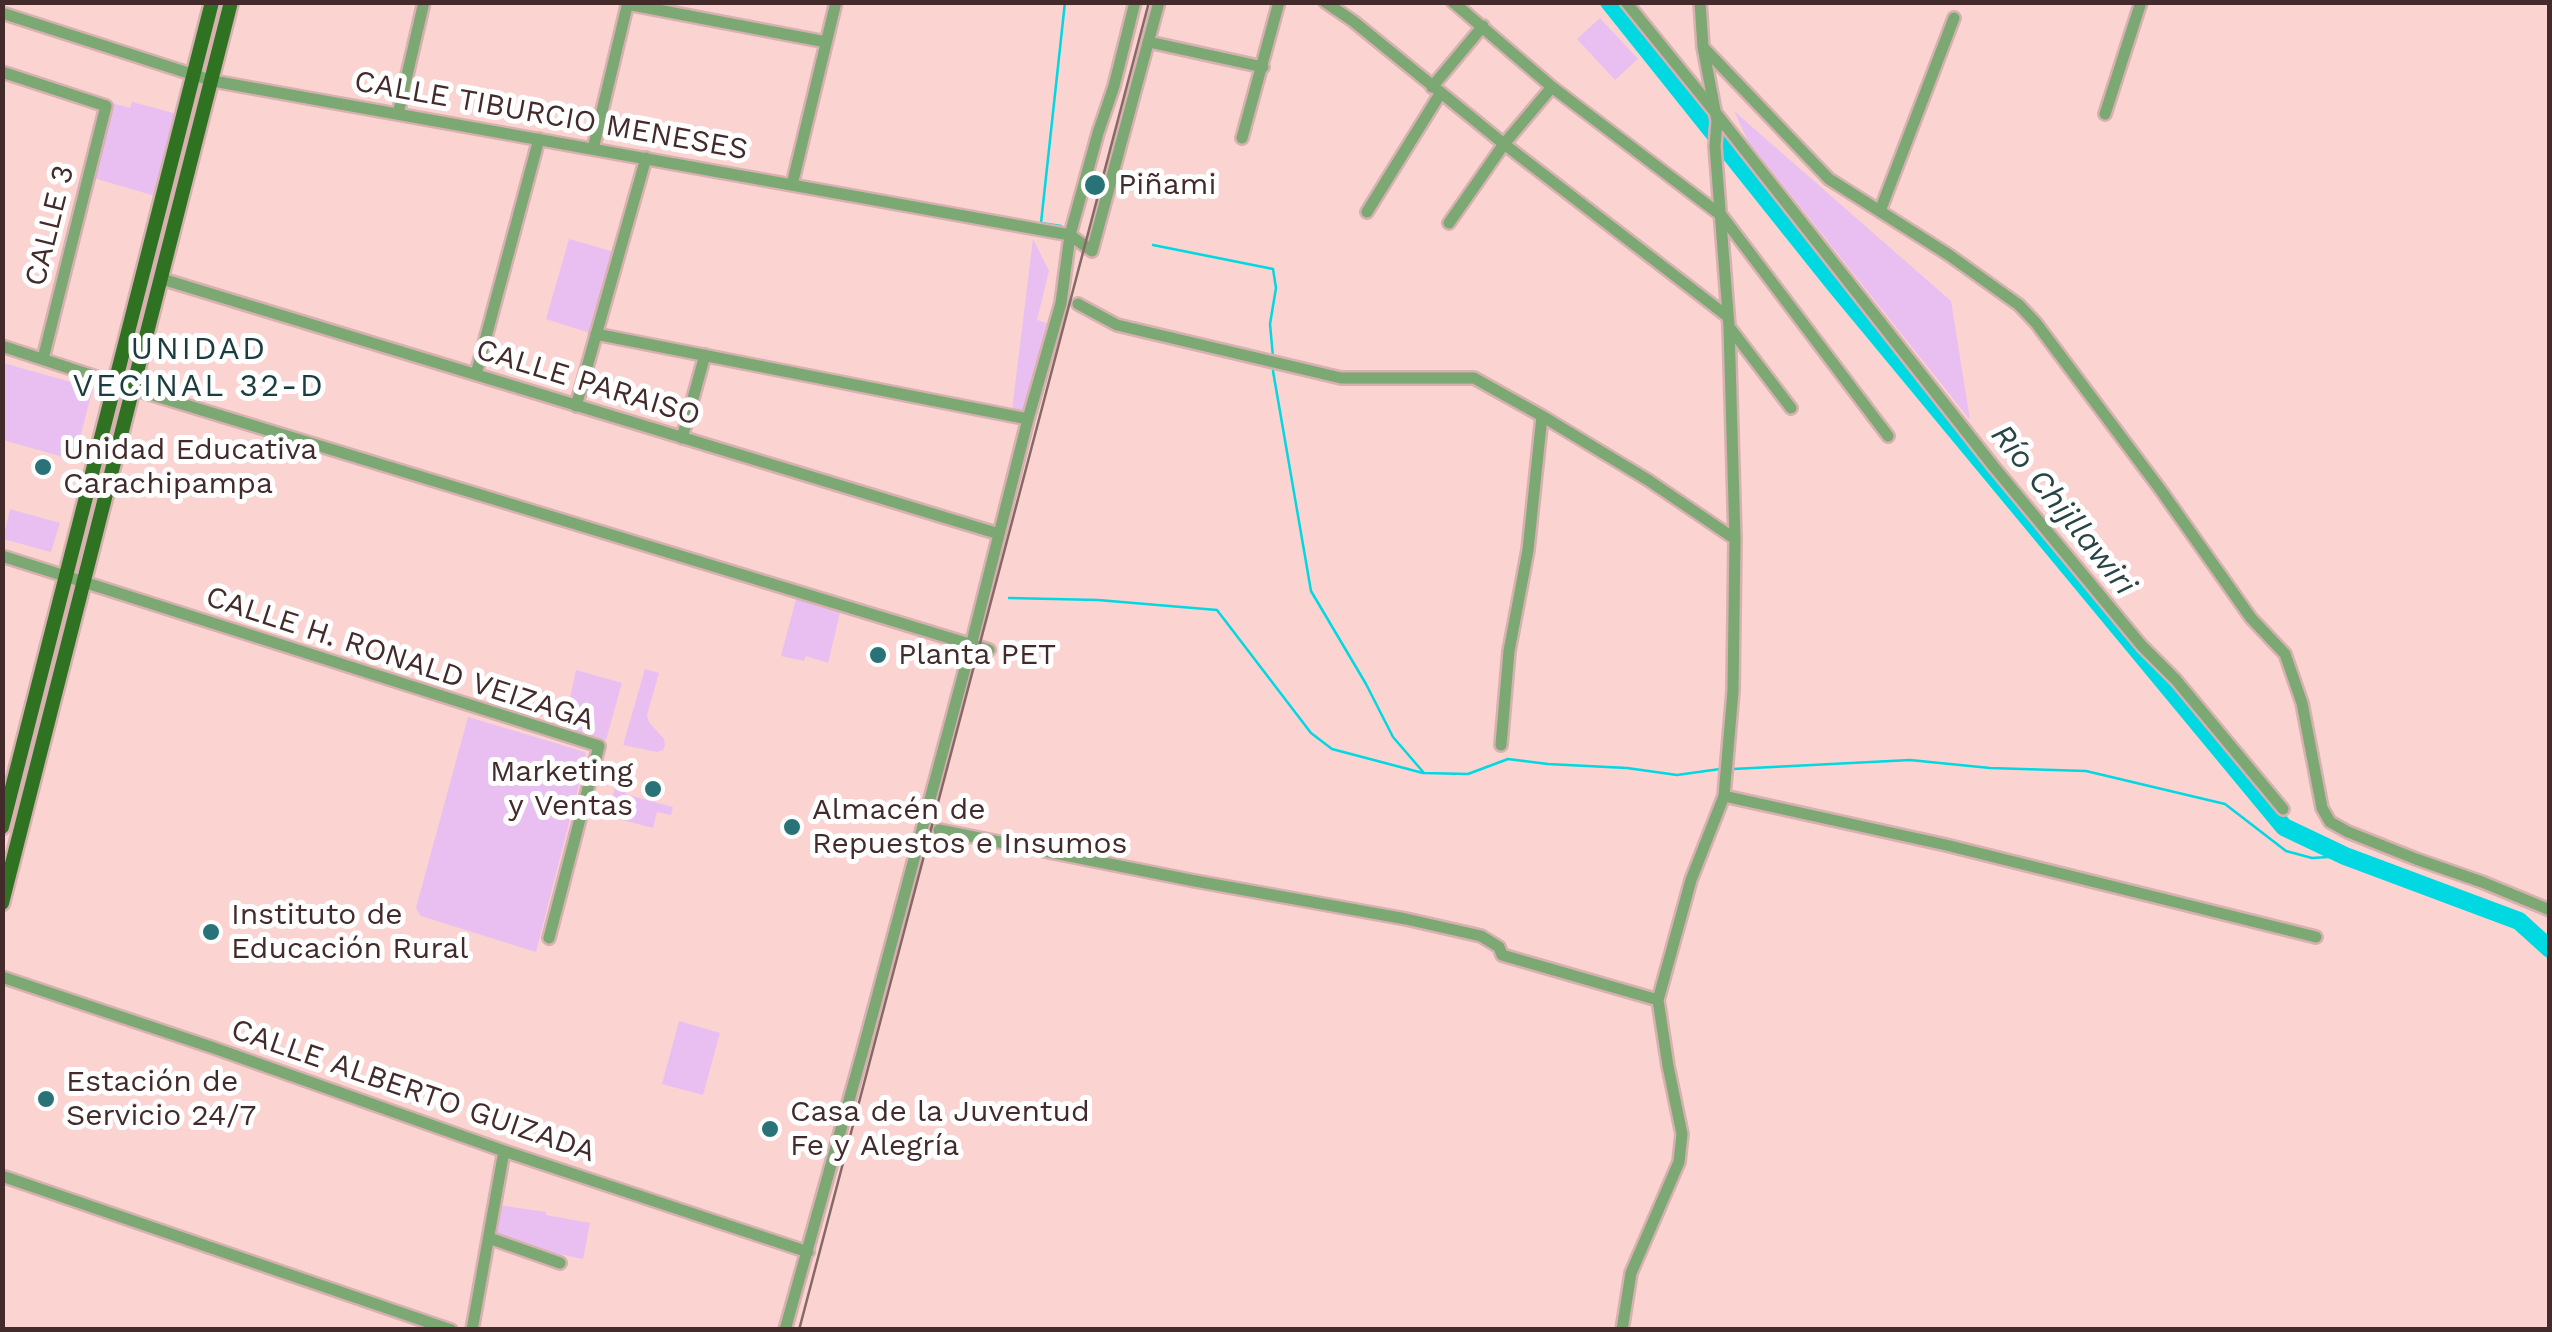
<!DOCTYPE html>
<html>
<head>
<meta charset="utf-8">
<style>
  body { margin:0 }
  #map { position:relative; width:2552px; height:1332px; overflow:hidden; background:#fbd3d1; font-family:"Work Sans",sans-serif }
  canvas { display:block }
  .frame { position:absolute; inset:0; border:5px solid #442b2b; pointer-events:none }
</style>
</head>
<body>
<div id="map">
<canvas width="2552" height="1332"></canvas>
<div class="frame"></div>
</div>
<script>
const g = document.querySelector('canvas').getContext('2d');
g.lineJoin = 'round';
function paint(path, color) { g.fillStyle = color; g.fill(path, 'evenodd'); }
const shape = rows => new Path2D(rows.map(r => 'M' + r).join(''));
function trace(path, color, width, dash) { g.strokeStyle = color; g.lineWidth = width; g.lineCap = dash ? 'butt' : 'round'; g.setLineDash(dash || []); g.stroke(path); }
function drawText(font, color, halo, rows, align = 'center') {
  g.font = font + ' "Work Sans",sans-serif'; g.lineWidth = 10; g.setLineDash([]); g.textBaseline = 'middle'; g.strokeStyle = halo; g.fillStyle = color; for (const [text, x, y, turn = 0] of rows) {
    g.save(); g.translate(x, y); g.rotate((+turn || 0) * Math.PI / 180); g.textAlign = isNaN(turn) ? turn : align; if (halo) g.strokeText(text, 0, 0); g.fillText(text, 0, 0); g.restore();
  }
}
const green = shape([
  [1600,18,1638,59,1615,80,1577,39],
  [197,88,203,89,131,375,125,374],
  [132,102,177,114,155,196,94,178,112,103,130,108],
  [1734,111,1951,301,1970,420,1748,141],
  [569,239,614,252,590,333,546,319],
  [1033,239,1049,271,1037,320,1047,323,1025,411,1012,410],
  [3,363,93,388,74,460,3,440],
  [10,509,60,523,51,552,3,539],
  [796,599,840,613,828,663,806,656,804,661,781,656],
  [645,669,659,673,647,715,649,722,664,739,665,745,663,750,657,752,623,745],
  [576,670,622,683,606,740,568,728,566,717],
  [468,717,585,752,586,757,536,952,421,916,416,908],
  [629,759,634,760,625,794,673,807,671,815,657,812,653,828,607,816,622,763],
  [679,1021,720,1033,703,1095,662,1084],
  [498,1205,546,1212,546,1215,590,1223,583,1259,535,1249,499,1238,494,1232]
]);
const stream = shape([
  [1061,226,1041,223,1065,2],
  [1153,245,1273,269,1276,288,1270,324,1273,357],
  [1273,371,1311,591,1366,684,1393,737,1424,773,1468,774,1508,759,1548,764,1627,768,1677,775,1720,769],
  [1009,598,1098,600,1217,610,1311,733,1332,749,1423,773],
  [1733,769,1910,760,1990,768,2086,771,2225,804,2286,851,2312,858,2345,856]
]);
const river = shape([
  [1609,2,1835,285,2284,827,2345,856,2519,921,2550,949]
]);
const minor = shape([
  [1325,2,1353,21,1504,144,1727,316],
  [1453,2,1552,87,1722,216,1888,436],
  [1626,2,1715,112,1994,467,2142,646,2176,680,2283,809],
  [627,4,826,42],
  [2,13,213,81,1070,235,1092,251,1159,2],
  [1149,42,1263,67],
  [1704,48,1829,179,1949,255,2019,305,2036,323,2160,489,2251,618,2285,654,2302,703,2322,808,2330,822,2348,832,2416,859,2482,882,2550,910],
  [2,72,106,106,43,359],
  [1432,87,1483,26],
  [398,114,424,2],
  [2105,114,2141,2],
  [1242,138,1279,2],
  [593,149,628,2],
  [792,185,836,2],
  [1880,211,1954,18],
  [1367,212,1440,94],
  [1449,223,1504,144,1552,87],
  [162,279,999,534],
  [1078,304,1117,325,1341,378,1474,378,1542,416,1648,480,1735,539],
  [1730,328,1791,408],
  [596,334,1028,419],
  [2,346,133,389,989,650],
  [476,374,539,139],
  [576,406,646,158],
  [682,438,705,355],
  [2,556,599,746,549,938],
  [1501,745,1509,651,1528,550,1542,416],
  [1724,796,1946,845,2316,937],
  [939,830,1195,881,1406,919,1481,936,1499,947,1502,955,1658,1000],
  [2,977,214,1048,504,1151,808,1252],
  [2,1176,451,1330],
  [489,1238,560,1263],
  [472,1330,504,1151],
  [785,1330,863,1050,971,646,1028,419,1061,303,1070,235,1098,133,1114,86,1135,2],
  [1622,1330,1631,1273,1679,1162,1682,1134,1668,1066,1658,1000,1691,880,1724,796,1733,691,1735,539,1729,326,1715,146,1717,121,1703,47,1700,2]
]);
const major = shape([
  [2,827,212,2],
  [2,903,231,2]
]);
const tram = shape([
  [799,1330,1149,2]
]);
const markers = [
  [1095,185,12,"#297378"],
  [43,467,10,"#297378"],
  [878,655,10,"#297378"],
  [653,789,10,"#297378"],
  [792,827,10,"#297378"],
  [211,932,10,"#297378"],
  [46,1099,10,"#297378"],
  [770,1129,10,"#297378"]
];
const streetNames = [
  ["CALLE TIBURCIO MENESES",551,116,10],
  ["CALLE 3",50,226,-76],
  ["CALLE PARAISO",588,383,17],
  ["CALLE H. RONALD VEIZAGA",400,659,18],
  ["CALLE ALBERTO GUIZADA",413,1091,19]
];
const poiNames = [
  ["Piñami",1118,185],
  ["Unidad Educativa",63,450],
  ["Carachipampa",63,484],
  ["Planta PET",898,655],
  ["Marketing",633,772,"right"],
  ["y Ventas",633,806,"right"],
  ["Almacén de",812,810],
  ["Repuestos e Insumos",812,844],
  ["Instituto de",231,915],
  ["Educación Rural",231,949],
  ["Estación de",66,1082],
  ["Servicio 24/7",66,1116],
  ["Casa de la Juventud",790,1112],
  ["Fe y Alegría",790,1146]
];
const neighbourhoodNames = [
  ["UNIDAD",199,350],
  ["VECINAL 32-D",199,387]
];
const waterNames = [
  ["Río Chijllawiri",2063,510,51]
];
paint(green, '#e9bff2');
trace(stream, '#00d8e2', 2.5);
trace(river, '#00d8e2', 18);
trace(minor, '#d6b1b0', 16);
trace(major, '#d6b1b0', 19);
trace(minor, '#7ca873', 11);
trace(major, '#2f7322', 14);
trace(tram, '#866867', 2.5);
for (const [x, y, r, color] of markers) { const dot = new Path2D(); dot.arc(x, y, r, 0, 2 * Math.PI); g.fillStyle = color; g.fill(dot); trace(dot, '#fff', 4); }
drawText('30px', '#442b2b', '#fff', streetNames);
drawText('30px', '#442b2b', '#fff', poiNames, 'left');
g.letterSpacing = '2.5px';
drawText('32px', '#1b3d3f', '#fff', neighbourhoodNames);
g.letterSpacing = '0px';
drawText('italic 32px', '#284445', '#fff', waterNames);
</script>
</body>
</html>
